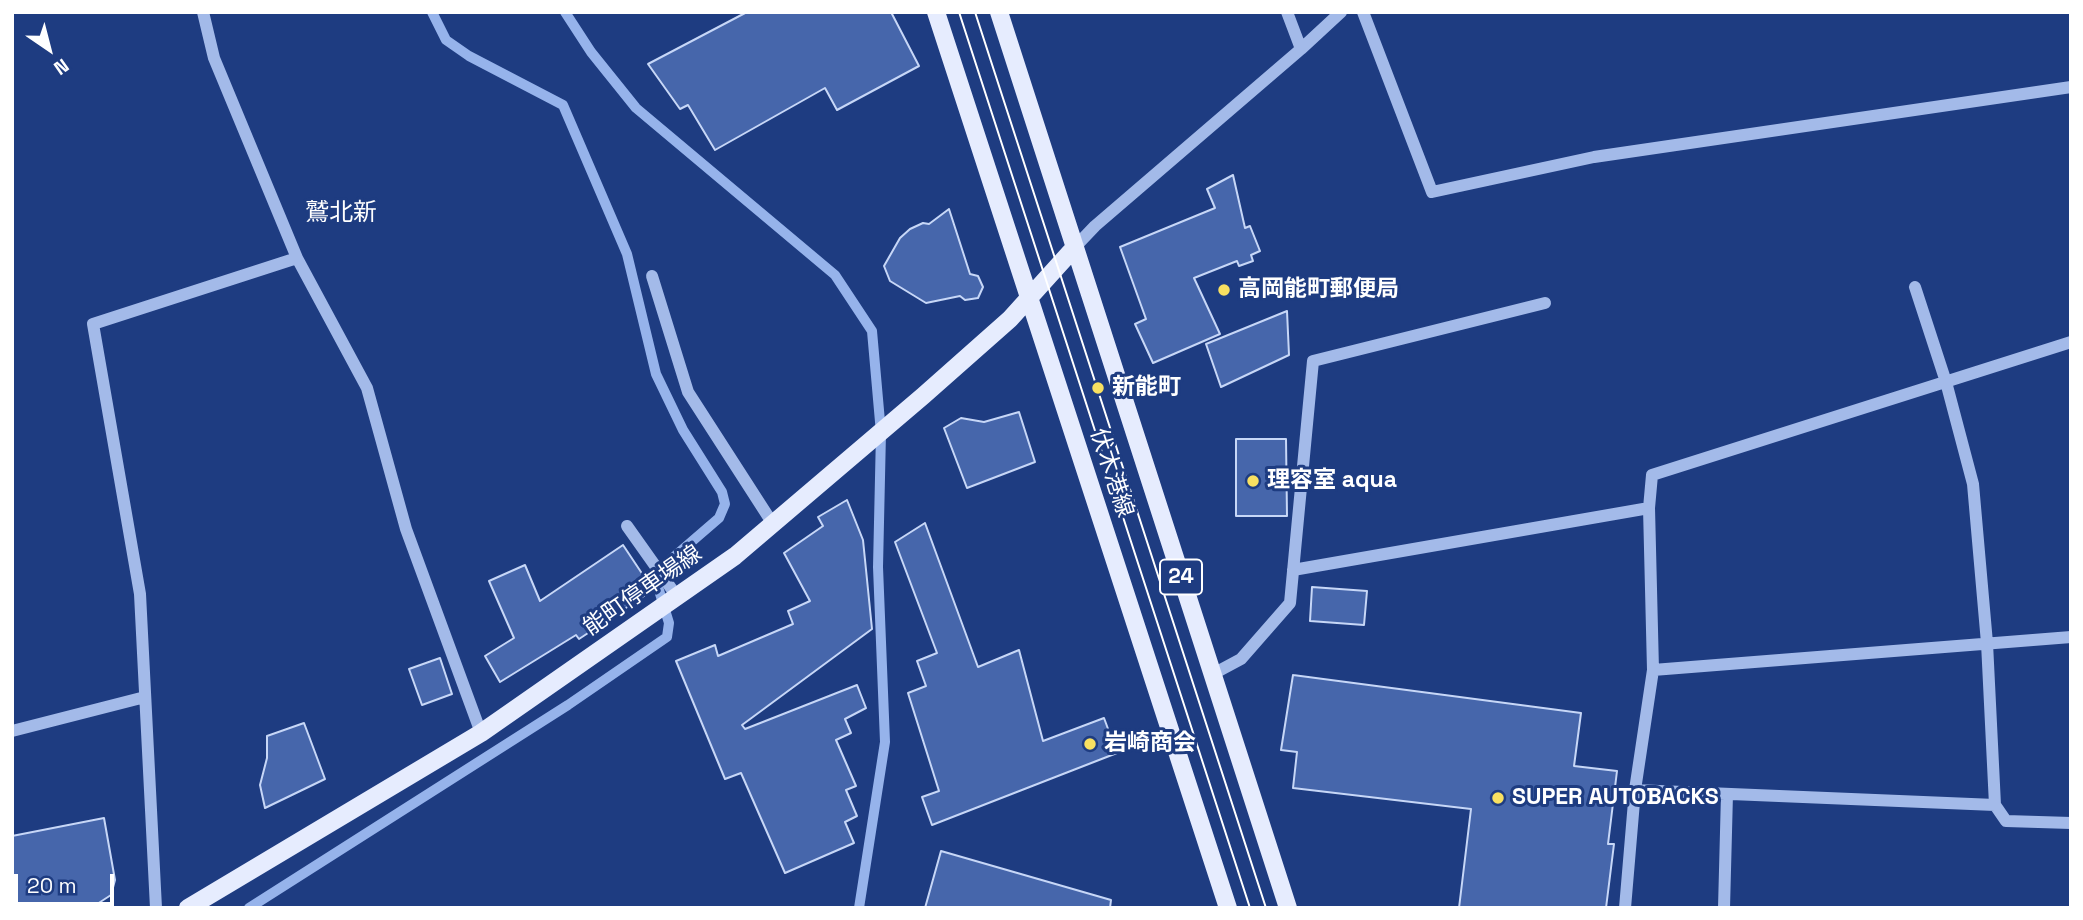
<!DOCTYPE html>
<html>
<head>
<meta charset="utf-8">
<style>
  body { margin:0 }
  #map { position:relative; width:2083px; height:920px; overflow:hidden; background:#1e3c81; font-family:"Space Grotesk",sans-serif }
  canvas { display:block }
  .frame { position:absolute; inset:0; border:14px solid #fff; pointer-events:none }
  .north { position:absolute; left:14px; top:14px; width:70px; height:70px; -webkit-text-stroke:5px #1e3c81; paint-order:stroke; rotate:145deg; font-size:19px; font-weight:700; line-height:28px; text-align:center; color:#fff }
  .north::after { content:''; display:block; margin:auto; width:24px; height:32px; background:#fff; clip-path:polygon(50% 0,100% 100%,50% 72%,0 100%) }
  .scale { position:absolute; left:14px; top:874px; width:100px; height:32px; box-sizing:border-box; border:4px solid #fff; border-top:0; padding-left:9px; font-size:21px; line-height:24px; white-space:nowrap; color:#fff; -webkit-text-stroke:5px #1e3c81; paint-order:stroke }
</style>
</head>
<body>
<div id="map">
<canvas width="2083" height="920"></canvas>
<div class="frame"></div>
<div class="north">N</div>
<div class="scale">20 m</div>
</div>
<script>
const g = document.querySelector('canvas').getContext('2d');
g.lineJoin = 'round';
const shape = rows => new Path2D(rows.map(r => 'M' + r).join(''));
function trace(path, color, width, dash) { g.strokeStyle = color; g.lineWidth = width; g.lineCap = dash ? 'butt' : 'round'; g.setLineDash(dash || []); g.stroke(path); }
function paint(path, color) { g.fillStyle = color; g.fill(path, 'evenodd'); }
function drawText(font, color, halo, rows, align = 'center') {
  g.font = font + ' "Space Grotesk","Noto Sans JP",sans-serif'; g.lineWidth = 6; g.setLineDash([]); g.textBaseline = 'middle'; g.strokeStyle = halo; g.fillStyle = color; for (const [text, x, y, turn = 0] of rows) {
    g.save(); g.translate(x, y); g.rotate((+turn || 0) * Math.PI / 180); g.textAlign = isNaN(turn) ? turn : align; if (halo) g.strokeText(text, 0, 0); g.fillText(text, 0, 0); g.restore();
  }
}
const stream = shape([
  [565,12,591,52,636,108,835,275,872,331,881,433,878,567,885,742,859,908],
  [249,908,568,705,667,637,669,623,658,587,668,562,719,518,725,504,722,492,683,430,656,374,627,254,563,105,469,56,446,40,432,12]
]);
const building = shape([
  [747,12,891,12,919,66,837,110,825,88,715,150,688,105,680,109,648,64,747,12],
  [1233,175,1245,228,1250,226,1260,251,1251,255,1253,261,1239,266,1237,261,1194,278,1220,334,1153,363,1135,324,1146,319,1120,247,1215,208,1207,189,1233,175],
  [949,209,970,274,978,276,983,287,978,298,965,300,960,296,926,303,890,281,884,266,900,238,910,229,923,223,929,224,949,209],
  [1287,311,1289,355,1221,387,1206,344,1287,311],
  [1019,412,1035,462,967,488,944,428,961,418,984,422,1019,412],
  [1236,439,1286,439,1287,516,1236,516,1236,439],
  [847,500,863,540,872,629,742,725,745,729,857,685,866,708,845,719,851,733,836,740,856,786,846,790,857,816,845,822,854,843,785,873,741,773,725,779,676,661,715,645,718,656,793,624,788,611,810,601,784,553,823,526,818,517,847,500],
  [925,523,978,667,1019,650,1043,741,1104,718,1117,753,932,825,922,797,939,791,908,693,926,686,917,661,937,653,895,542,925,523],
  [623,545,653,590,579,639,576,635,500,682,485,656,514,638,489,581,525,565,540,601,623,545],
  [1312,587,1367,591,1364,625,1310,621,1312,587],
  [440,658,452,694,422,705,409,669,440,658],
  [1293,675,1581,713,1574,766,1617,771,1608,844,1614,844,1606,908,1459,908,1471,809,1293,788,1297,752,1281,750,1293,675],
  [304,723,325,779,265,808,260,785,267,758,267,736,304,723],
  [104,818,115,880,111,895,91,908,12,908,12,836,104,818],
  [941,851,1111,900,1110,908,925,908,941,851]
]);
const minor = shape([
  [203,12,214,58,297,258,367,388,406,529,481,733],
  [1287,12,1301,49],
  [1363,12,1432,192,1594,157,2071,87],
  [1075,247,1095,226,1301,49,1341,12],
  [652,276,688,392,773,524],
  [1915,287,1946,382,1973,484,1987,643,1995,805],
  [627,526,678,598],
  [1293,570,1649,508],
  [1653,670,2071,637],
  [1213,674,1241,659,1290,603,1313,361,1545,303],
  [12,731,145,697],
  [1635,790,1995,805,2006,821,2071,823],
  [156,908,140,594,93,324,297,258],
  [1625,908,1635,790,1653,670,1649,508,1652,475,2071,342],
  [1724,908,1727,794]
]);
const major = shape([
  [936,12,1228,908],
  [999,12,1288,908],
  [188,908,481,733,735,556,923,396,1010,319,1075,247]
]);
const tram = shape([
  [959,12,1250,908],
  [975,12,1266,908]
]);
const markers = [
  [1224,290,7,"#f8e061"],
  [1098,388,7,"#f8e061"],
  [1253,481,7,"#f8e061"],
  [1090,744,7,"#f8e061"],
  [1498,798,7,"#f8e061"]
];
const shields = [
  [1181,577,42]
];
const shieldNames = [
  ["24",1181,577]
];
const poiNames = [
  ["高岡能町郵便局",1238,290],
  ["新能町",1112,388],
  ["理容室 aqua",1267,481],
  ["岩崎商会",1104,744],
  ["SUPER AUTOBACKS",1512,798]
];
const streetNames = [
  ["伏木港線",1111,473,72],
  ["能町停車場線",643,591,-35]
];
const neighbourhoodNames = [
  ["鷲北新",341,213]
];
trace(stream, '#96b3eb', 10);
paint(building, '#4666ab');
trace(building, '#c7d7f7', 2);
trace(minor, '#a3bae9', 12);
trace(major, '#e6ecfe', 18);
trace(tram, '#fff', 2);
for (const [x, y, r, color] of markers) { const dot = new Path2D(); dot.arc(x, y, r, 0, 2 * Math.PI); g.fillStyle = color; g.fill(dot); trace(dot, '#1e3c81', 2.5); }
for (const [x, y, w] of shields) { const box = new Path2D(); box.roundRect(x - w / 2, y - 17.5, w, 35, 5); g.fillStyle = '#1e3c81'; g.fill(box); trace(box, '#fff', 2); }
drawText('bold 21px', '#fff', null, shieldNames);
drawText('bold 23px', '#fff', '#1e3c81', poiNames, 'left');
drawText('23px', '#fff', '#1e3c81', streetNames);
drawText('24px', '#fff', '#1e3c81', neighbourhoodNames);
</script>
</body>
</html>
